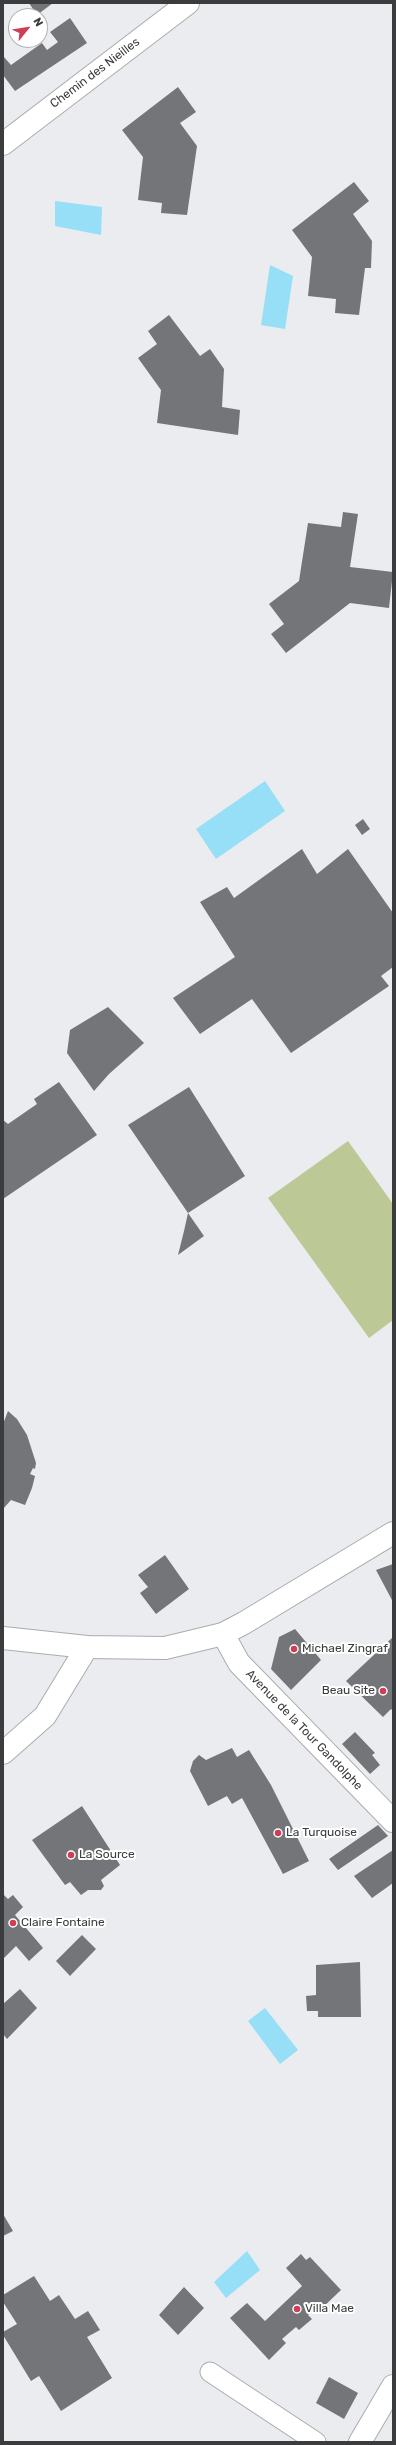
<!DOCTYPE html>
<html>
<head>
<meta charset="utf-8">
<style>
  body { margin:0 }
  #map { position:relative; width:396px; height:2445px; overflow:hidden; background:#eaecef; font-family:Rubik,sans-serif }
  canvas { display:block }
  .frame { position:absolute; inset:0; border:4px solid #3b3c3d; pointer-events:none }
  .north { position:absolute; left:8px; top:8px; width:40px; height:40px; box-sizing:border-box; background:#fff; border:1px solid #b1b1b1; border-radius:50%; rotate:60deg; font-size:11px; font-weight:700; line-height:16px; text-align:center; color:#3b3c3d }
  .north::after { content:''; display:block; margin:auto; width:14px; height:18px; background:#ce3e56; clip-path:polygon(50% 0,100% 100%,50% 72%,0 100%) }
</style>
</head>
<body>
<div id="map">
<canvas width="396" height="2445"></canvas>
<div class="frame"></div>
<div class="north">N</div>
</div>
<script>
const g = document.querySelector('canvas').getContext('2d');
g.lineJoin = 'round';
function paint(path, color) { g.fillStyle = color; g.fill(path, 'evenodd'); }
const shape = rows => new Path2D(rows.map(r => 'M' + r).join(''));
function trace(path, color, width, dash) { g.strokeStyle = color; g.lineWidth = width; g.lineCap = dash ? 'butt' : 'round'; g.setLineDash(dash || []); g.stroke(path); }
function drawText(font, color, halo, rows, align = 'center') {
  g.font = font + ' Rubik,sans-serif'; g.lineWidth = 4; g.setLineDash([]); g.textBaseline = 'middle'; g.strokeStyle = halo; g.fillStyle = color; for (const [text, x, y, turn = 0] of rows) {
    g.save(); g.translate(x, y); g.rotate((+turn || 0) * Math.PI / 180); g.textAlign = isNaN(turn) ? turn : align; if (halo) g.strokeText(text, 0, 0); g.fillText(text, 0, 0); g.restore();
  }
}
const green = shape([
  [348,1141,393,1204,393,1320,369,1338,268,1198]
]);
const water = shape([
  [55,201,102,207,101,235,55,226],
  [270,265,293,276,285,329,261,325],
  [265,781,285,811,216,859,196,829],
  [265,2008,298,2050,280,2064,248,2021],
  [247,2251,260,2270,226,2298,214,2282]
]);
const building = shape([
  [29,3,53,3,37,15],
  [70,18,87,43,15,91,3,75,3,58,4,57,11,65,42,43,47,50,58,42,50,32],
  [178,87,196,112,180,123,197,146,187,215,161,213,162,203,138,200,143,157,122,130],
  [354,182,369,201,353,214,372,241,371,268,365,268,359,315,335,313,336,299,308,296,312,257,292,230],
  [169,315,200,356,210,349,224,369,222,407,240,410,238,435,157,423,161,390,138,358,157,344,148,331],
  [343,512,358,514,350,567,393,572,389,608,350,603,286,653,271,634,284,624,269,604,299,581,308,523,341,527],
  [363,819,370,829,362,835,355,825],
  [302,849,317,874,348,849,393,913,393,967,381,976,389,986,291,1053,252,999,200,1034,173,998,235,957,200,902,227,887,234,898],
  [108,1007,144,1043,109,1074,94,1091,67,1053,70,1030],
  [59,1082,97,1135,3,1199,3,1120,8,1124,37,1104,34,1099],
  [189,1087,245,1176,188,1213,128,1125],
  [188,1213,204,1236,178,1255,184,1231],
  [8,1411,17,1419,27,1435,36,1463,35,1469,33,1468,30,1474,35,1476,32,1488,25,1505,11,1500,3,1509,3,1424],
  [165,1555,189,1589,156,1614,140,1593,148,1587,138,1575],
  [393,1564,393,1602,376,1570],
  [295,1629,321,1660,291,1690,271,1669,279,1637],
  [393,1637,393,1711,391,1709,383,1717,346,1681],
  [355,1732,375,1753,372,1755,380,1765,370,1774,342,1744],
  [232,1748,237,1757,249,1750,271,1785,309,1861,283,1874,242,1798,232,1804,227,1796,208,1806,190,1771,193,1761,199,1755,206,1760],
  [82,1806,120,1865,101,1880,104,1886,101,1890,88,1890,81,1895,70,1882,65,1885,32,1840],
  [378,1825,388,1836,338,1870,329,1859],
  [393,1850,393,1883,372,1898,354,1876],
  [3,1894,8,1899,13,1895,23,1907,15,1915,43,1948,29,1961,16,1946,3,1959],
  [82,1935,96,1949,70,1976,56,1961],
  [360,1962,361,2017,318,2017,318,2011,307,2011,306,1996,316,1995,316,1965],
  [20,1989,37,2008,7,2039,3,2034,3,2004],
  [3,2214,13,2231,3,2236],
  [301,2254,306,2260,310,2257,341,2290,320,2310,317,2307,308,2315,312,2319,299,2330,296,2327,282,2339,286,2343,269,2360,230,2318,247,2303,265,2321,302,2286,286,2268],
  [34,2276,50,2301,59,2295,75,2319,88,2311,100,2330,87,2337,112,2378,61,2411,39,2376,31,2381,3,2335,3,2332,17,2324,3,2302,3,2295],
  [184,2287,204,2308,178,2335,159,2315],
  [329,2377,358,2393,344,2419,316,2403]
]);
const lane = shape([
  [210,2372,316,2442]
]);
const street = shape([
  [3,144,188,3],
  [223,1634,239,1663,393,1821],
  [3,1753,45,1716,87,1647],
  [360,2442,393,2386]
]);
const secondary = shape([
  [3,1638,87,1647,165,1648,223,1634,244,1623,393,1533]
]);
const markers = [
  [294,1649,4,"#ce3e56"],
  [383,1691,4,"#ce3e56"],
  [278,1833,4,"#ce3e56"],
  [71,1855,4,"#ce3e56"],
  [13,1923,4,"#ce3e56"],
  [297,2309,4,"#ce3e56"]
];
const streetNames = [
  ["Chemin des Nieilles",95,73,-37],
  ["Avenue de la Tour Gandolphe",304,1730,46]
];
const poiNames = [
  ["Michael Zingraf",302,1649],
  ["Beau Site",375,1691,"right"],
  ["La Turquoise",286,1833],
  ["La Source",79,1855],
  ["Claire Fontaine",21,1923],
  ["Villa Mae",305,2309]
];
paint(green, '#bcc895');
paint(water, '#96dff7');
paint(building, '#747578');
trace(lane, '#aaacae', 21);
trace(street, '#aaacae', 24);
trace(secondary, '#aaacae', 24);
trace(lane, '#fff', 19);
trace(street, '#fff', 22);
trace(secondary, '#fff', 22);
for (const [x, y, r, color] of markers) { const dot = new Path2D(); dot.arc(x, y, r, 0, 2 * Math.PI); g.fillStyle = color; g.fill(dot); trace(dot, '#fff', 1.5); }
drawText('12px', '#3b3c3d', '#fff', streetNames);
drawText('12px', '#3b3c3d', '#fff', poiNames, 'left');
</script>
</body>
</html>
